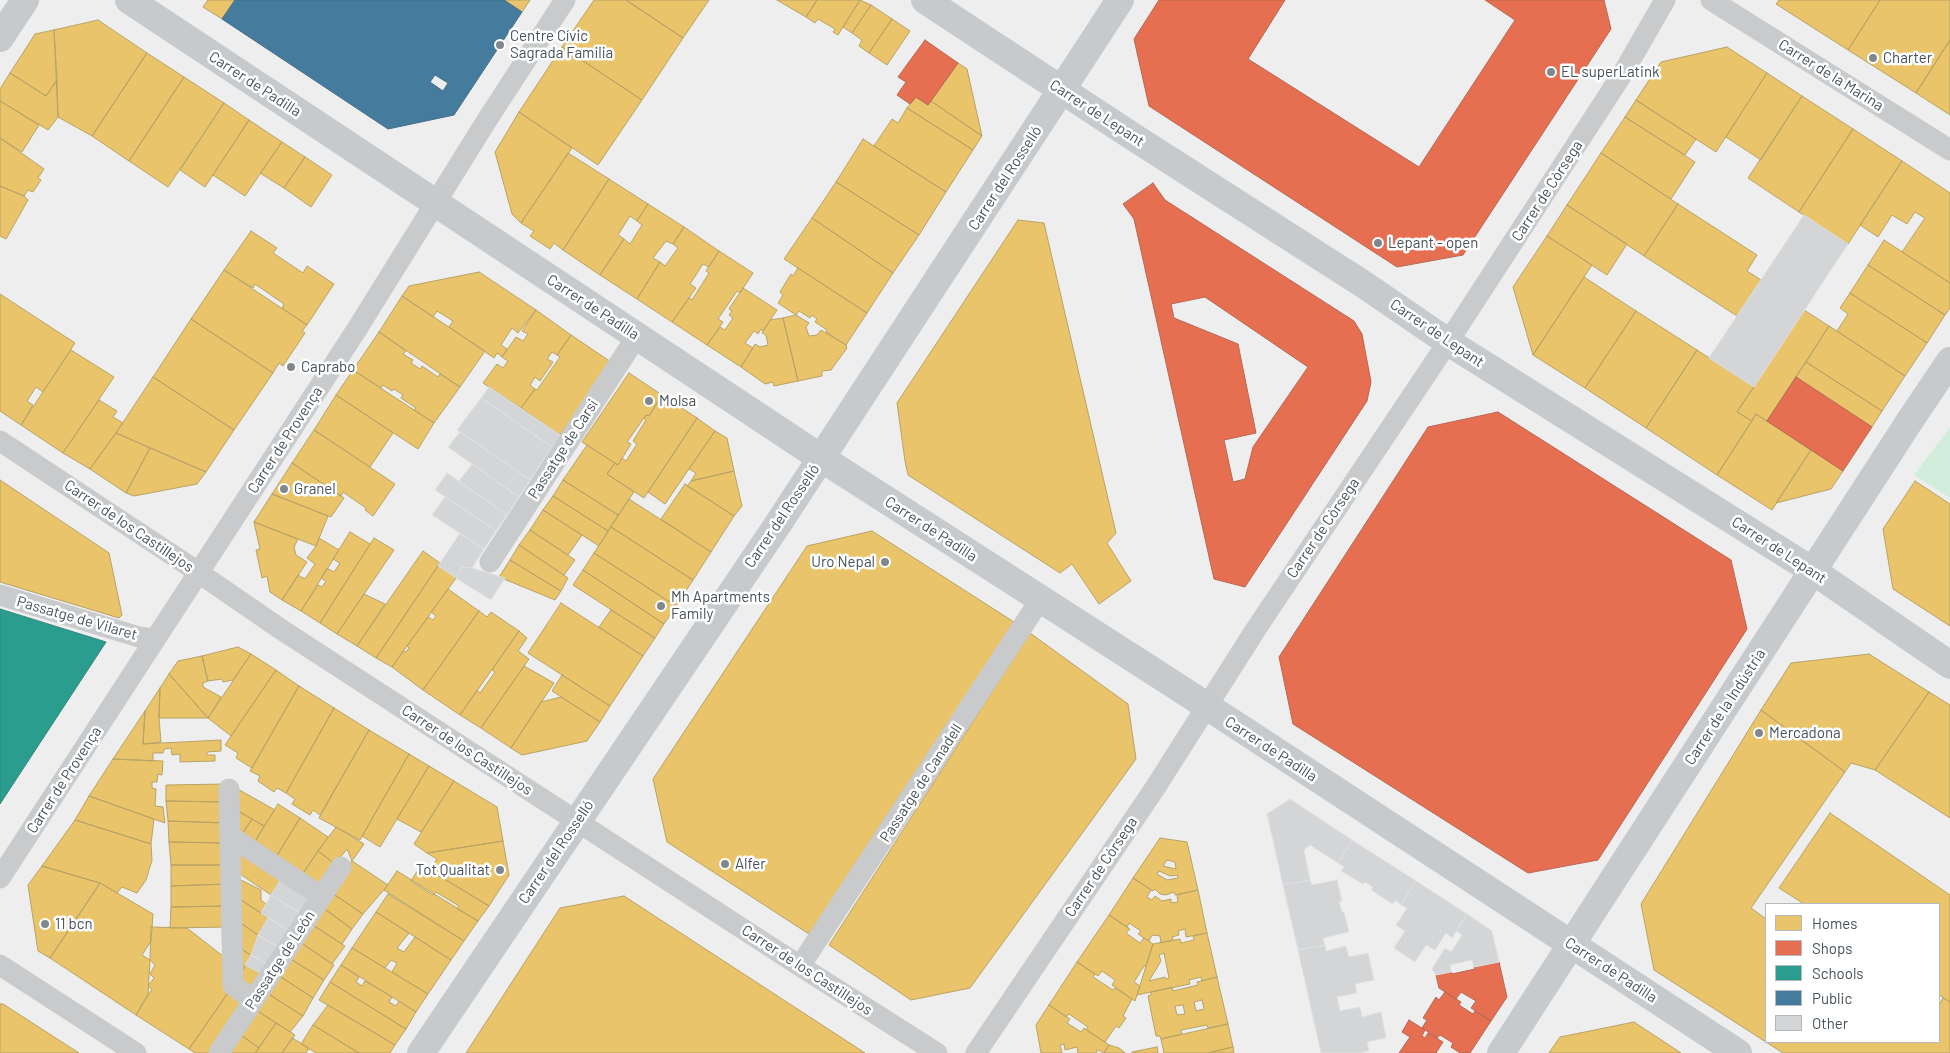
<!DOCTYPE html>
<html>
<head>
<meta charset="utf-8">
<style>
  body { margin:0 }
  #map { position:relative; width:1950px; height:1053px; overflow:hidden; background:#eee; font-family:Barlow,sans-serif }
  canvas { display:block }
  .legend { position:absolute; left:1765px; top:903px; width:175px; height:140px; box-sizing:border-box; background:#fff; border:1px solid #b5b9bd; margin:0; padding:6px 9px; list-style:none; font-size:15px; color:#465159 }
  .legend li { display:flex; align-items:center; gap:10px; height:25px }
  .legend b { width:25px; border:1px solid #b5b9bd }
</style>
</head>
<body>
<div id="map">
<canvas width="1950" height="1053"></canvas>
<ul class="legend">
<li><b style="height:14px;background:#e9c46a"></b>Homes</li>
<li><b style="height:14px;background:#e76f51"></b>Shops</li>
<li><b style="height:14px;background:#2a9d8f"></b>Schools</li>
<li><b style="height:14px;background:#457b9d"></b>Public</li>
<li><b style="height:14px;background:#d4d5d6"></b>Other</li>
</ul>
</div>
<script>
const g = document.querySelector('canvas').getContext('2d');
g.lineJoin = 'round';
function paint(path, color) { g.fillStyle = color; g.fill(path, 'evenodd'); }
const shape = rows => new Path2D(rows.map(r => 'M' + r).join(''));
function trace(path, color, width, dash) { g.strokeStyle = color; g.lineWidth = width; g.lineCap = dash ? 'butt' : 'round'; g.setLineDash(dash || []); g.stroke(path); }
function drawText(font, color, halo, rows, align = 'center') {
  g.font = font + ' Barlow,sans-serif'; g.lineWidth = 5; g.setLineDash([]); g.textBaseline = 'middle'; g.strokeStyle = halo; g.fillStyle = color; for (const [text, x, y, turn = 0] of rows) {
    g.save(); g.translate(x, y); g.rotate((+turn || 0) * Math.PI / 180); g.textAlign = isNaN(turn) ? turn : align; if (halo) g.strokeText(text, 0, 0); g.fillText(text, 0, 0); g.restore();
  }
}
const green = shape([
  [1950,427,1950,498,1914,475]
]);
const homes = shape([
  [208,0,235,0,222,19,203,7,208,0],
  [504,0,530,0,522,12,504,0],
  [594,0,626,0,683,38,642,100,562,47,594,0],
  [626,0,709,0,683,38,626,0],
  [777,0,817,0,806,17,777,0],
  [817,0,860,0,838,35,833,32,835,29,818,19,815,23,806,17,817,0],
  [860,0,871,5,852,33,843,27,860,0],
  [1779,0,1880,0,1848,50,1776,4,1779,0],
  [1880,0,1950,0,1950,40,1916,93,1848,50,1880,0],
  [871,5,892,19,869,53,859,46,862,40,852,33,871,5],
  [892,19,910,31,887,65,869,53,892,19],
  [98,20,147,53,92,136,58,117,54,30,98,20],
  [54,30,57,80,46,96,10,73,35,34,54,30],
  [1950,40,1950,115,1916,93,1950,40],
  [562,47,642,100,598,165,519,112,562,47],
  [1727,47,1767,73,1716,152,1636,100,1661,62,1727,47],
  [147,53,184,77,129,161,92,136,147,53],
  [958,63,967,69,982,136,931,101,958,63],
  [10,73,46,96,57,80,58,117,48,130,0,101,0,89,10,73],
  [1767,73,1802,96,1761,160,1726,137,1767,73],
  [184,77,224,103,168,187,129,161,184,77],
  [1802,96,1853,129,1799,212,1748,178,1802,96],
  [916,97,928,105,931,101,982,136,973,150,907,108,916,97],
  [1636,100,1696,139,1685,155,1625,117,1636,100],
  [0,101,39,125,22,152,0,138,0,101],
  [224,103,249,120,205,187,180,170,224,103],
  [907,108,973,150,946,192,874,146,892,119,898,123,907,108],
  [519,112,572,148,521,223,512,214,495,152,519,112],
  [1625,117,1695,162,1671,199,1601,153,1625,117],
  [249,120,282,142,245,196,213,175,249,120],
  [1853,129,1902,161,1848,244,1799,212,1853,129],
  [0,138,44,169,38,178,41,180,33,192,28,190,24,196,0,186,0,138],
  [863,139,946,192,919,235,836,182,863,139],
  [282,142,305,157,284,188,260,173,282,142],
  [568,153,609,179,563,250,554,243,550,249,530,236,534,231,521,223,568,153],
  [1601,153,1678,204,1644,256,1567,205,1601,153],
  [305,157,332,175,311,207,284,188,305,157],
  [1902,161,1950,193,1950,283,1902,252,1925,218,1915,212,1907,224,1892,215,1878,237,1860,225,1902,161],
  [609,179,648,204,637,221,630,216,618,235,624,239,600,275,563,250,609,179],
  [836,182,919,235,893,273,812,218,836,182],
  [0,186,24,196,28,200,6,239,0,236,0,186],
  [648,204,684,227,673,244,666,241,653,258,660,262,637,299,600,275,624,239,630,244,642,225,637,221,648,204],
  [1678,204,1757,255,1747,271,1761,280,1737,316,1644,256,1678,204],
  [1567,205,1627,244,1607,275,1547,236,1567,205],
  [812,218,893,273,867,313,784,259,812,218],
  [1018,220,1044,223,1116,533,1107,543,1131,581,1099,604,1072,564,1060,573,908,475,905,461,897,403,1018,220],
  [684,227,719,251,709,267,703,264,690,284,696,288,672,322,637,299,660,262,665,266,678,248,673,244,684,227],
  [251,231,277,248,273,253,303,273,307,266,334,284,307,325,282,308,284,304,255,284,253,288,224,270,251,231],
  [1547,236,1592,265,1533,355,1513,287,1547,236],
  [1884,240,1950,283,1950,308,1945,315,1868,265,1884,240],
  [719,251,753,273,740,293,737,291,718,319,723,322,707,345,672,322,689,298,692,300,709,273,706,271,719,251],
  [1868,265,1945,315,1927,343,1850,293,1868,265],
  [798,268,867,313,846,345,826,332,827,330,815,322,817,319,812,315,810,318,799,311,796,315,778,303,783,295,780,292,791,274,793,276,798,268],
  [224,270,307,325,302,331,305,333,283,366,279,363,273,373,191,319,224,270],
  [479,272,536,310,518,333,512,328,501,345,507,349,502,357,497,353,494,358,449,327,453,321,437,311,433,317,402,296,409,286,479,272],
  [1584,277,1636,311,1585,388,1533,355,1584,277],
  [743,288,777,310,763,331,761,329,758,334,754,331,745,343,753,348,741,367,707,345,720,327,725,330,733,318,729,315,732,311,729,309,743,288],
  [1850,293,1927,343,1905,376,1837,331,1848,314,1840,308,1850,293],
  [0,294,75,343,43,392,36,387,27,401,33,405,21,425,0,411,0,294],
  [402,296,485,351,460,387,379,332,402,296],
  [536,310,571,335,557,355,552,352,547,359,553,362,540,381,535,377,530,385,535,389,521,408,483,383,497,364,503,368,508,361,502,357,516,337,523,341,528,334,522,331,536,310],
  [1804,310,1829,326,1767,421,1756,414,1752,421,1737,412,1804,310],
  [1636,311,1697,350,1646,428,1585,388,1636,311],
  [796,315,809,323,806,327,809,336,817,335,821,330,846,345,847,348,831,370,822,371,822,376,798,381,783,318,796,315],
  [783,318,798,381,774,386,773,382,765,384,741,367,755,344,760,347,768,345,766,335,762,333,770,320,783,318],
  [191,319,273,373,234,430,153,377,191,319],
  [1829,326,1905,376,1882,411,1806,362,1829,326],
  [379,332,406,351,403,354,413,360,411,363,420,369,422,366,438,377,440,374,460,387,434,423,414,410,416,408,401,398,403,395,394,389,392,391,383,385,381,388,353,370,379,332],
  [571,335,611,362,560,435,521,408,535,389,537,390,560,357,557,355,571,335],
  [71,350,114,377,63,453,21,425,71,350],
  [1697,350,1754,387,1737,412,1752,421,1717,475,1646,428,1697,350],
  [1806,362,1882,411,1872,427,1796,377,1806,362],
  [353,370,434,423,418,449,336,395,353,370],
  [629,373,662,395,649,416,646,415,627,442,631,444,618,465,582,442,629,373],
  [153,377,234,430,206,472,116,433,153,377],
  [336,395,393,433,370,467,314,430,336,395],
  [662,395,697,418,644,498,607,474,615,463,618,465,622,458,626,461,637,444,633,441,646,420,644,418,646,415,649,416,662,395],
  [99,400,117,411,113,417,123,423,90,469,63,453,99,400],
  [1756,414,1811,450,1772,510,1717,475,1756,414],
  [697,418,715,431,665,504,648,492,697,418],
  [314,430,395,484,373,516,365,510,366,508,343,492,341,496,292,463,314,430],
  [715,431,727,438,734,471,691,481,696,473,689,469,715,431],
  [116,433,150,448,126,493,90,469,116,433],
  [587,445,615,463,607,474,634,492,618,515,563,480,587,445],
  [150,448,206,472,197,484,134,496,126,493,150,448],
  [1811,450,1843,471,1831,489,1776,503,1811,450],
  [292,463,344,498,331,517,272,494,292,463],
  [734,471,742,506,734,516,687,486,691,481,734,471],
  [0,480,109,553,122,615,119,618,0,582,0,480],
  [563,480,618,515,608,531,553,496,563,480],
  [1915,481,1950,504,1950,626,1893,589,1883,529,1915,481],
  [685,484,734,516,711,552,661,519,685,484],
  [272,494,328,516,316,546,254,522,272,494],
  [553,496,608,531,599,546,543,510,553,496],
  [629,499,711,552,693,580,611,527,629,499],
  [543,510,582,535,568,555,530,530,543,510],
  [254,522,298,539,294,547,296,555,307,562,282,600,270,592,267,576,262,578,256,550,260,549,254,522],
  [611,527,693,580,676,606,594,553,611,527],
  [530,530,575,560,564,575,519,545,530,530],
  [872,531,1014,622,809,934,667,842,653,779,807,546,872,531],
  [350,532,370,544,320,623,301,611,318,585,322,587,326,581,321,578,327,568,334,572,340,563,333,559,350,532],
  [319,538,339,550,301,611,282,600,298,575,305,579,315,564,307,558,316,546,319,538],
  [374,538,394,550,337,634,320,623,374,538],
  [519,545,568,578,561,591,510,560,519,545],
  [423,551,440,563,376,658,357,646,423,551],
  [594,553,676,606,664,624,583,570,594,553],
  [510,560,561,591,555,600,499,577,510,560],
  [438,566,456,578,392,667,376,658,438,566],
  [583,570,664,624,655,638,573,585,583,570],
  [448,589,479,611,423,690,392,667,403,651,406,652,409,648,407,646,428,617,433,620,436,616,431,612,448,589],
  [364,594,385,604,357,646,337,634,364,594],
  [561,603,643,656,610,706,528,653,561,603],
  [611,610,655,638,643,656,599,627,611,610],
  [479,611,487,617,491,612,519,631,460,715,423,690,479,611],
  [519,631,527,638,518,651,529,659,481,728,460,715,477,690,480,693,495,672,492,670,519,631],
  [1030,633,1128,704,1136,759,970,988,911,1000,829,945,1030,633],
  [238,647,251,654,233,680,223,682,222,679,208,681,202,656,238,647],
  [251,654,276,670,231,736,208,718,251,654],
  [1869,654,1929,692,1875,770,1851,763,1845,772,1761,710,1791,663,1869,654],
  [202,656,208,681,203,683,203,687,221,697,208,718,169,674,178,661,202,656],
  [524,666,554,683,511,748,481,728,524,666],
  [276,670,299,686,252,768,236,758,238,753,225,745,276,670],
  [169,674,208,718,159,718,160,688,169,674],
  [562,675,610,706,600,722,552,691,562,675],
  [299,686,334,708,286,793,277,788,274,792,258,781,260,776,250,771,299,686],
  [160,688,159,718,161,742,143,744,145,711,160,688],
  [1929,692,1950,705,1950,818,1875,770,1929,692],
  [561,697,600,722,587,741,522,755,511,748,541,702,561,697],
  [334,708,369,730,320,815,313,810,310,815,292,804,295,799,286,793,334,708],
  [1761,710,1845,772,1751,908,1766,919,1766,1042,1939,1042,1939,1005,1943,998,1950,1002,1950,1053,1783,1053,1654,970,1641,904,1761,710],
  [145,711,143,744,221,740,221,751,207,752,207,755,215,755,215,761,180,762,180,754,172,755,171,748,164,749,163,753,153,753,153,761,113,759,145,711],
  [369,730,409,754,360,840,319,818,369,730],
  [409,754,429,766,380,847,362,836,409,754],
  [113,759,163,761,162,775,158,774,157,782,152,782,152,788,156,789,155,806,163,807,165,823,89,796,113,759],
  [429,766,454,781,421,832,397,819,429,766],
  [454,781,497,807,503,841,427,853,414,844,454,781],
  [225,784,225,802,166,801,166,785,225,784],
  [236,788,275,810,264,826,236,810,236,788],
  [89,796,154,819,151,844,75,820,89,796],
  [166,801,225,802,226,823,168,821,166,801],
  [278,804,300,818,275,859,253,845,278,804],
  [236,810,252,819,241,836,236,810],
  [1830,813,1950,895,1950,1002,1939,995,1939,904,1804,904,1779,888,1830,813],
  [300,818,328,837,301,876,275,859,300,818],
  [252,819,264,826,253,845,241,836,252,819],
  [75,820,151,844,152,860,146,880,137,893,122,887,117,893,100,883,42,866,75,820],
  [168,821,226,823,226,843,169,842,168,821],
  [336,827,364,844,352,861,347,849,335,864,318,851,336,827],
  [1160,838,1187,842,1198,890,1175,895,1174,892,1166,895,1160,894,1155,889,1153,891,1133,878,1160,838],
  [1167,860,1175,862,1176,869,1163,866,1167,860],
  [1159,871,1170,876,1177,875,1178,878,1167,880,1157,874,1159,871],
  [503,841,509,875,489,906,430,870,437,859,427,853,503,841],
  [169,842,226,843,226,865,171,865,169,842],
  [237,846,283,876,271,895,237,872,237,846],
  [318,851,335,864,321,889,301,876,318,851],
  [352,861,388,885,363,914,332,893,352,861],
  [171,865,226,865,227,884,171,886,171,865],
  [421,865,489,906,478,921,457,909,459,906,436,892,433,895,411,881,421,865],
  [42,866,100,883,50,958,38,951,28,885,42,866],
  [397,871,478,921,464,941,384,890,397,871],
  [237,878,261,890,261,900,266,904,261,913,235,896,237,878],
  [1133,878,1151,890,1147,897,1152,900,1155,896,1162,901,1171,899,1171,903,1178,902,1177,895,1198,890,1207,933,1186,937,1185,929,1178,931,1179,935,1172,937,1173,940,1161,943,1160,936,1152,935,1149,941,1138,934,1141,931,1129,923,1127,927,1109,915,1133,878],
  [100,883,153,914,151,941,142,955,150,960,148,994,136,1015,50,958,100,883],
  [227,884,227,906,171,907,171,886,227,884],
  [332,893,363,914,352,929,322,907,332,893],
  [388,894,464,941,451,960,376,912,388,894],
  [235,896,268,918,258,935,235,919,235,896],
  [624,896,865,1053,466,1053,560,908,624,896],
  [227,906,226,927,170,928,171,907,227,906],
  [322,907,352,929,342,944,311,924,322,907],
  [376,912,409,933,397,948,404,952,415,937,451,960,428,994,392,972,397,963,391,960,385,968,352,948,376,912],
  [1109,915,1130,929,1126,933,1140,943,1144,938,1153,944,1146,966,1144,966,1134,982,1140,986,1135,1001,1112,985,1115,980,1102,971,1098,976,1077,962,1109,915],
  [235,919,258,935,251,955,236,946,235,919],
  [311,924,345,946,332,964,300,942,311,924],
  [151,927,187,928,228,960,230,990,189,1049,136,1015,152,989,148,986,154,978,150,974,155,965,150,960,151,927],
  [1207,933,1217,977,1202,981,1201,977,1189,980,1190,984,1137,995,1153,944,1180,939,1181,943,1194,940,1193,936,1207,933],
  [1164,953,1169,978,1165,979,1165,977,1149,981,1161,961,1159,955,1164,953],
  [300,942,334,965,324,980,289,958,300,942],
  [236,946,251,955,236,983,236,946],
  [352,948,428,994,416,1012,341,965,352,948],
  [289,958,324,980,313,998,278,975,289,958],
  [1077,962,1095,974,1093,977,1113,990,1115,988,1132,999,1123,1016,1126,1018,1119,1028,1116,1026,1105,1042,1086,1030,1088,1027,1069,1014,1066,1017,1049,1005,1077,962],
  [245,965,264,975,252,991,236,983,245,965],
  [341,965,359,977,356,982,362,986,365,981,392,997,389,1002,396,1006,399,1001,416,1012,406,1029,330,982,341,965],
  [278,975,313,998,303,1016,267,993,278,975],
  [1217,977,1228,1024,1208,1028,1207,1025,1181,1030,1182,1034,1161,1039,1160,1036,1156,1036,1148,996,1151,995,1151,992,1172,987,1173,991,1198,985,1197,982,1217,977],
  [1202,1000,1204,1009,1196,1011,1194,1002,1202,1000],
  [1183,1005,1185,1014,1177,1015,1175,1006,1183,1005],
  [330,982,406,1029,395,1045,319,1000,330,982],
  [230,990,245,1006,213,1053,195,1053,189,1049,230,990],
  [267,993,303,1016,290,1032,256,1010,267,993],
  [0,1004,3,1004,79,1053,0,1053,0,1004],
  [328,1005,395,1045,390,1053,359,1053,313,1025,328,1005],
  [1049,1005,1070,1019,1067,1023,1081,1032,1084,1028,1109,1045,1104,1053,1098,1050,1096,1050,1097,1053,1078,1053,1077,1047,1065,1050,1064,1044,1060,1045,1062,1053,1041,1053,1036,1025,1049,1005],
  [256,1010,276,1023,259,1048,241,1035,256,1010],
  [1634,1022,1681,1053,1549,1053,1560,1037,1634,1022],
  [276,1023,295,1035,282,1053,255,1053,276,1023],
  [1228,1024,1233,1047,1208,1053,1164,1053,1161,1039,1228,1024],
  [313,1025,359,1053,316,1053,301,1044,313,1025],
  [241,1035,259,1048,255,1053,229,1053,241,1035],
  [292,1038,309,1048,306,1053,282,1053,292,1038],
  [1109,1045,1119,1048,1125,1053,1104,1053,1109,1045],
  [1157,1047,1158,1053,1132,1053,1132,1052,1157,1047],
  [1233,1047,1234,1053,1208,1053,1233,1047]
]);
const shops = shape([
  [1159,0,1285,0,1248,59,1419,167,1515,20,1485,0,1604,0,1611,29,1463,255,1397,267,1149,106,1134,39,1159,0],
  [925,40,958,63,928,105,916,97,910,104,897,95,906,82,898,77,925,40],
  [1153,183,1165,200,1354,321,1362,334,1371,382,1367,401,1245,587,1214,579,1134,219,1123,204,1153,183],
  [1205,297,1308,367,1253,447,1245,479,1233,482,1224,440,1256,433,1238,344,1174,318,1171,304,1205,297],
  [1796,377,1872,427,1843,471,1767,421,1796,377],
  [1498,412,1731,560,1747,629,1598,860,1528,873,1293,724,1279,657,1428,427,1498,412],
  [1499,962,1507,997,1491,1021,1471,1008,1476,1001,1461,992,1456,999,1439,988,1436,975,1451,972,1452,974,1475,969,1474,967,1499,962],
  [1445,992,1461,1002,1459,1005,1473,1014,1475,1011,1491,1021,1470,1053,1460,1053,1451,1047,1453,1043,1440,1035,1437,1038,1422,1028,1427,1020,1423,1018,1436,997,1439,1000,1445,992],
  [1409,1020,1425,1030,1422,1036,1425,1038,1428,1033,1443,1042,1436,1053,1399,1053,1410,1037,1402,1032,1409,1020]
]);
const schools = shape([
  [0,609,106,642,0,804,0,609]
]);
const public = shape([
  [235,0,504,0,522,12,454,115,388,129,222,19,235,0],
  [435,75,448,83,443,91,430,82,435,75]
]);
const building = shape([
  [1804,215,1848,244,1754,387,1709,358,1804,215],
  [489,387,560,435,552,447,481,398,489,387],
  [481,398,552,447,530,480,457,430,481,398],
  [460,432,530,480,519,497,448,447,460,432],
  [472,464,519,497,507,515,459,481,472,464],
  [447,473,507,515,496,531,435,490,447,473],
  [445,497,496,531,484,549,432,515,445,497],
  [460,533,484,549,472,568,462,567,456,578,438,566,460,533],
  [462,567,472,568,505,578,491,600,456,578,462,567],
  [1290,799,1352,840,1338,863,1310,845,1304,850,1310,880,1283,885,1267,814,1290,799],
  [1352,840,1416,881,1401,905,1395,900,1393,904,1371,890,1373,887,1365,882,1363,884,1341,871,1344,867,1338,863,1352,840],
  [283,876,314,897,302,914,271,895,283,876],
  [1310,880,1312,885,1337,880,1342,901,1339,902,1342,912,1344,912,1349,932,1323,938,1325,945,1298,950,1283,885,1310,880],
  [1416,881,1467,914,1452,938,1446,933,1435,950,1426,945,1415,962,1394,948,1405,931,1396,925,1407,908,1401,905,1416,881],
  [271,895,302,914,291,932,261,913,271,895],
  [1467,914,1492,931,1499,962,1474,967,1472,960,1450,965,1451,972,1436,975,1432,969,1445,948,1451,952,1462,935,1456,931,1467,914],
  [268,918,291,932,280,948,258,935,268,918],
  [258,935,280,948,270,965,251,955,258,935],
  [1325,945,1326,951,1346,946,1349,957,1368,953,1374,980,1355,984,1357,993,1337,997,1340,1011,1360,1007,1362,1017,1381,1012,1386,1038,1367,1042,1369,1051,1359,1053,1321,1053,1298,950,1325,945],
  [251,955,270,965,264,975,245,965,251,955]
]);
const minor = shape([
  [1711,0,1950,150],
  [0,441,186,564,282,630,800,966,937,1053],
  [490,562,637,336],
  [0,595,139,637,155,639],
  [229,789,233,985,253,1000],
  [230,836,321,896],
  [0,878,357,329,487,120,565,0],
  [0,965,136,1053],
  [800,966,1040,600],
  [219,1053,341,867],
  [976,1053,1155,788,1256,629,1448,342,1623,73,1665,0]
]);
const secondary = shape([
  [129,0,821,458,1173,684,1738,1053],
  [925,0,1135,138,1363,284,1448,342,1813,571,1950,665],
  [0,38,25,0],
  [421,1053,778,524,1120,0],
  [1501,1053,1909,422,1950,361]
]);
const markers = [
  [500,45,5,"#81888d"],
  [1873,58,5,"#81888d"],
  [1551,72,5,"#81888d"],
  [1378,243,5,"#81888d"],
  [291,367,5,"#81888d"],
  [649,401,5,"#81888d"],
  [284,489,5,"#81888d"],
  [885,562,5,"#81888d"],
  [661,606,5,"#81888d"],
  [1759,733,5,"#81888d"],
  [725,864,5,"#81888d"],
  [500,870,5,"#81888d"],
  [45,924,5,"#81888d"]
];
const poiNames = [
  ["Centre Cívic",510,36],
  ["Sagrada Familia",510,53],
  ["Charter",1883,58],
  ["EL superLatink",1561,72],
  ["Lepant - open",1388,243],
  ["Caprabo",301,367],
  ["Molsa",659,401],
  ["Granel",294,489],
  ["Uro Nepal",875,562,"right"],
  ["Mh Apartments",671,597],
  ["Family",671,614],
  ["Mercadona",1769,733],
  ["Alfer",735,864],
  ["Tot Qualitat",490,870,"right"],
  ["11 bcn",55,924]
];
const streetNames = [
  ["Carrer de la Marina",1831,75,32],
  ["Carrer de Padilla",255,84,33],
  ["Carrer de Lepant",1097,113,33],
  ["Carrer del Rosselló",1005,178,-57],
  ["Carrer de Còrsega",1547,191,-57],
  ["Carrer de Padilla",593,307,33],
  ["Carrer de Lepant",1437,333,34],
  ["Carrer de Provença",285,440,-57],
  ["Passatge de Carsi",563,449,-57],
  ["Carrer del Rosselló",782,516,-56],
  ["Carrer de los Castillejos",129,526,34],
  ["Carrer de Còrsega",1323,528,-56],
  ["Carrer de Padilla",931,529,33],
  ["Carrer de Lepant",1779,550,33],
  ["Passatge de Vilaret",77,618,16],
  ["Carrer de la Indústria",1725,707,-57],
  ["Carrer de Padilla",1271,749,33],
  ["Carrer de los Castillejos",467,750,33],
  ["Carrer de Provença",64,780,-57],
  ["Passatge de Canadell",921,783,-57],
  ["Carrer del Rosselló",556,852,-56],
  ["Carrer de Còrsega",1101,867,-56],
  ["Passatge de León",280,960,-57],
  ["Carrer de los Castillejos",807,970,33],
  ["Carrer de Padilla",1611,970,33]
];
paint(green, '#d2eddb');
paint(homes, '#e9c46a');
trace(homes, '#b8a265', 1);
paint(shops, '#e76f51');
trace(shops, '#b76653', 1);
paint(schools, '#2a9d8f');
trace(schools, '#32867f', 1);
paint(public, '#457b9d');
trace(public, '#456e89', 1);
paint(building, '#d4d5d6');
trace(building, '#dfe0e1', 1);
trace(minor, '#c8cacc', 21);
trace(secondary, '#c7cacd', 28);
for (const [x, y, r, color] of markers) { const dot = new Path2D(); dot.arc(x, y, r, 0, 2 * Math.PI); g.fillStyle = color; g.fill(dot); trace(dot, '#fff', 2); }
drawText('15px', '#465159', '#fff', poiNames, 'left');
drawText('15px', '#465159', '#fff', streetNames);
</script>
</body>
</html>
